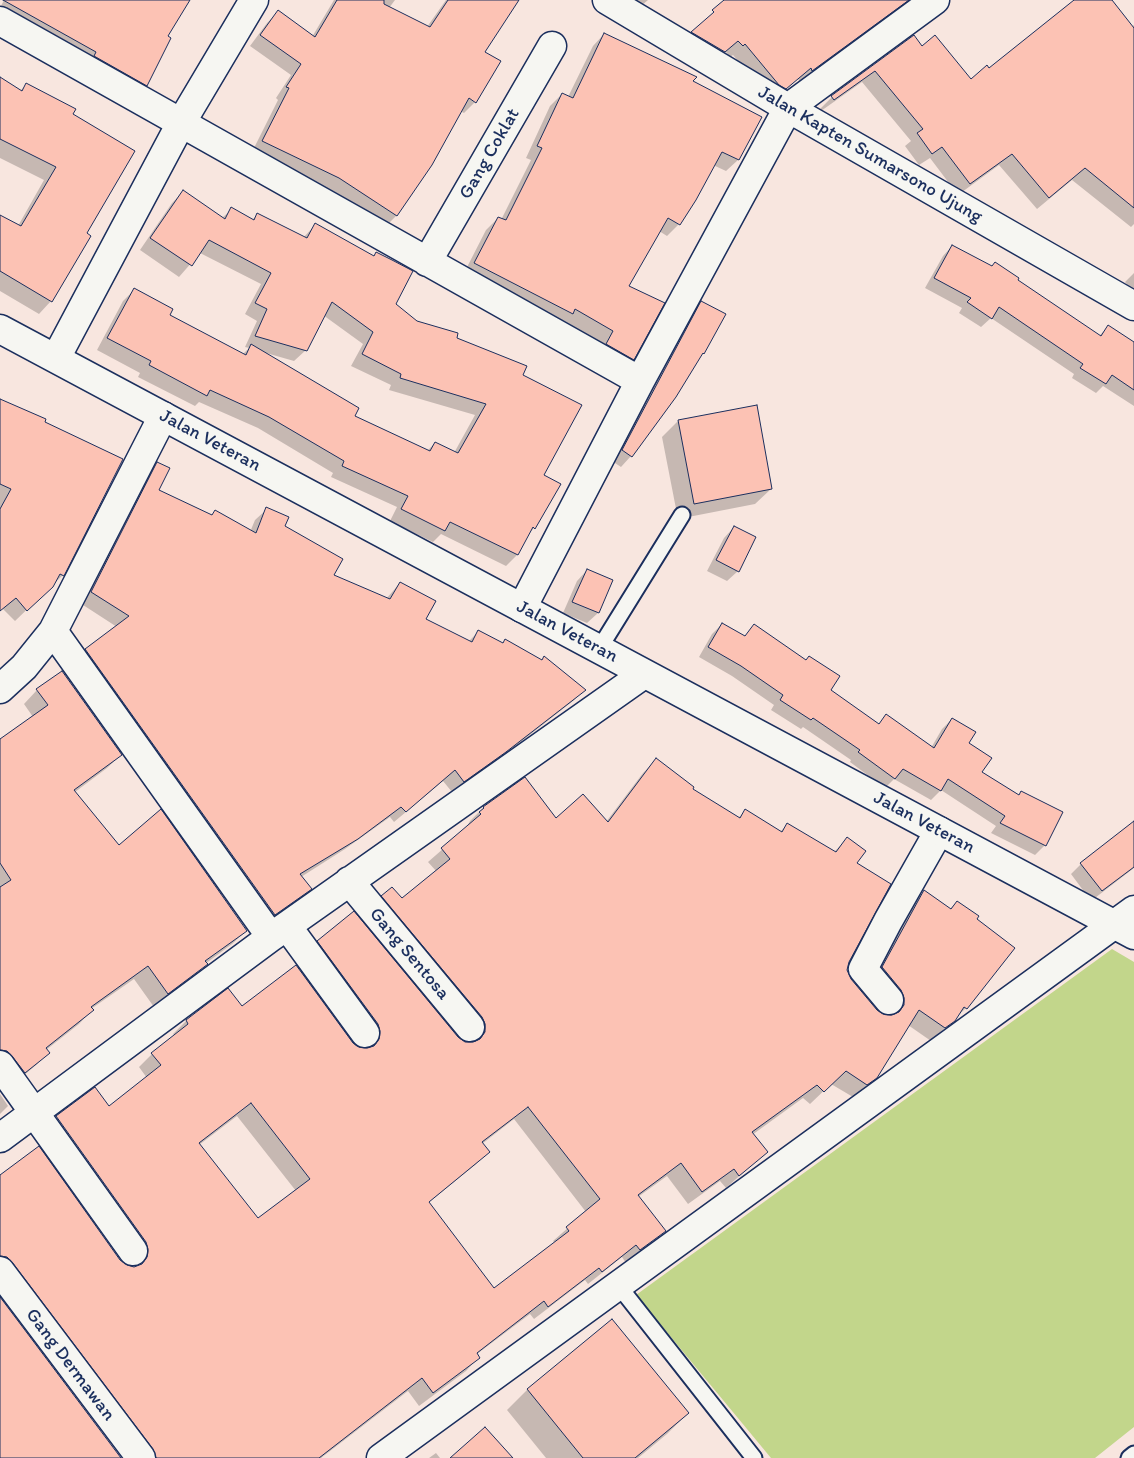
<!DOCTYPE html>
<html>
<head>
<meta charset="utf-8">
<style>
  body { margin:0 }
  canvas { display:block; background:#f8e6df }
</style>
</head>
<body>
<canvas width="1134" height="1458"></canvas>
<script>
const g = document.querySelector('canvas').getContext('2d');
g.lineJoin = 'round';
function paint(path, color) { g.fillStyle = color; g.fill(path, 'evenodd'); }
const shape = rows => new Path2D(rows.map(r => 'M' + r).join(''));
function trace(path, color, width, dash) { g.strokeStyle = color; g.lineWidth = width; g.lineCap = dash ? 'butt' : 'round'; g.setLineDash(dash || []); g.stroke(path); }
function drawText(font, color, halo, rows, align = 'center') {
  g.font = font + ' Itim,sans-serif'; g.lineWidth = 5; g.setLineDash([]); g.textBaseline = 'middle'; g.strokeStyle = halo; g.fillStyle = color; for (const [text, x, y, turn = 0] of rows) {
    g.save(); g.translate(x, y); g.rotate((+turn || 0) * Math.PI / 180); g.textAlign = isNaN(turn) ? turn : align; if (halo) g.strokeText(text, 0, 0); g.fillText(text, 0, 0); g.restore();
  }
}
const green = shape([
  [1112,949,1134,962,1134,1427,1095,1458,771,1458,636,1295]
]);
const shadow = shape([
  [4,0,189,0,166,37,146,85,134,96,0,8],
  [334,0,395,0,389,8,427,27,446,0,504,0,483,52,475,102,464,113,460,111,431,164,396,216,385,227,328,189,252,152,278,100,276,98,291,75,250,46,267,23,278,12,312,37],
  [631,0,648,0,640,7],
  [726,0,908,0,898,9,800,82,798,79,774,100,768,96,733,55,730,57,726,52,712,63,681,45],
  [1076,0,1110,0,1132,27,1134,25,1134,224,1131,227,1072,180,1037,209,999,165,958,195,930,158,919,165,905,146,911,141,862,82,821,111,820,109,832,97,914,37,921,48,971,80,989,70],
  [604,34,760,117,738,160,726,171,713,165,695,199,679,224,667,236,659,231,627,286,633,359,621,371,595,356,602,343,564,321,560,325,463,275,486,230,498,218,501,220,531,160,526,158,550,106,562,94,568,97,593,46],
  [0,78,20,91,26,85,85,233,51,301,39,314,0,291,0,216,18,226,44,180,0,158],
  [183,192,222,218,232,209,252,220,258,214,303,238,315,225,373,256,377,253,394,305,417,322,455,338,521,375,543,475,534,528,527,535,517,555,506,566,441,534,433,542,390,521,397,507,331,477,333,473,258,428,199,402,195,406,138,377,140,373,97,350,123,301,134,290,168,315,242,355,249,348,245,347,257,321,245,314,261,284,200,253,179,277,140,250,172,203],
  [323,315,363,344,351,366,391,385,389,390,475,415,454,453,435,443,427,451,353,416,266,353,294,361,306,350],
  [952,246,1016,280,1099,336,1108,327,1134,344,1134,406,1103,386,1096,393,1072,378,1074,374,991,318,981,327,959,313,962,308,925,288,943,256],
  [1134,273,1134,293,1125,282],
  [702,302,725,315,703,353,631,456,621,467,612,461,691,313],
  [0,402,63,575,15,621,3,609,0,611],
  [756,406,771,489,755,504,678,519,662,437,678,421],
  [157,463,157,491,211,516,215,512,250,532,255,520,267,509,332,575,386,599,400,583,425,620,468,642,478,632,502,644,505,640,584,690,573,701,494,763,452,792,443,781,394,822,390,817,345,849,301,877,310,889,299,900,263,925,74,661,85,649,117,627,80,603,146,474],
  [734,527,738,571,727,581,707,571,724,538],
  [587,570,611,581,598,613,587,623,563,613,577,581],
  [722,624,744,637,755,625,829,691,878,725,886,716,931,748,942,729,952,719,967,744,981,773,1045,845,1035,855,991,833,996,826,941,790,931,800,894,779,885,788,850,762,851,760,803,727,801,729,771,710,774,705,732,676,699,657,712,634],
  [37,690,121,755,107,768,75,792,119,846,246,931,232,944,205,964,193,978,154,1007,134,979,91,1009,92,1010,79,1024,46,1050,49,1053,35,1066,11,1086,0,1070,0,741,33,717,24,704],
  [656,760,691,789,738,818,746,811,780,832,787,825,834,852,848,838,855,863,846,970,850,980,876,1011,884,1016,891,1016,892,1012,869,981,910,905,924,892,950,909,957,902,966,1008,931,1041,908,1025,876,1077,853,1097,831,1084,810,1104,803,1098,752,1135,766,1152,726,1188,720,1181,688,1204,667,1176,638,1197,665,1231,651,1244,626,1263,622,1257,588,1284,585,1280,534,1319,530,1314,477,1354,479,1357,466,1371,419,1406,408,1391,321,1458,137,1458,0,1276,0,1178,126,1266,135,1268,136,1264,43,1130,57,1117,94,1089,109,1108,147,1078,139,1067,152,1054,175,1036,173,1034,186,1021,228,990,242,1008,352,1043,359,1049,367,1050,368,1045,305,955,318,942,465,1043,472,1043,472,1038,369,910,382,896,402,900,437,872,428,862,468,827,467,826,470,821,483,808,525,779,556,820,606,822,643,773],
  [237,1116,296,1191,258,1220,199,1145],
  [514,1119,586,1212,553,1241,555,1243,494,1290,428,1203,475,1165,488,1152,482,1144],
  [1134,838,1134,868,1091,901,1071,874,1081,864],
  [0,1094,8,1106,0,1114],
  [612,1321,688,1413,667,1434,638,1458,546,1458,507,1410,527,1390],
  [436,1453,440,1458,429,1458]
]);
const building = shape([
  [3,0,190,0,168,36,171,38,147,86,94,56,96,52,3,0],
  [337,0,384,0,384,4,430,27,448,0,519,0,485,52,501,61,476,103,469,98,432,165,397,216,339,178,262,141,289,88,286,87,301,64,260,35,278,10,315,37,337,0],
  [724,0,909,0,812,71,811,68,786,89,779,85,745,44,743,46,738,41,725,52,691,32,714,12,712,10,724,0],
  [1074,0,1112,0,1134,28,1134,208,1085,168,1049,198,1012,154,970,184,942,147,932,154,917,133,923,129,875,71,834,100,831,96,914,35,922,46,935,35,971,79,987,65,989,68,1074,0],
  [604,33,697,77,693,81,762,117,739,160,722,152,696,200,680,225,668,218,629,286,665,303,634,360,606,344,613,331,575,309,573,314,474,263,498,217,506,220,542,148,537,146,562,93,573,98,604,33],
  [0,77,22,91,26,83,76,109,73,114,135,151,87,233,91,236,52,302,0,271,0,215,21,226,56,167,0,139,0,77],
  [183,190,225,219,231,207,254,220,257,213,307,238,315,223,374,256,376,252,392,260,413,271,396,304,417,321,458,333,457,338,527,366,523,375,582,405,544,475,561,484,535,529,533,527,518,555,450,522,445,531,401,509,408,496,342,466,344,461,269,417,210,390,207,396,149,365,151,361,107,338,134,288,173,309,170,315,246,355,251,344,359,408,355,416,430,451,435,442,458,453,486,404,400,378,401,374,362,354,373,332,332,302,307,351,255,336,267,309,255,303,271,273,209,240,192,266,150,238,183,190],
  [952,245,992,266,995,262,1019,278,1018,280,1101,336,1108,325,1134,342,1134,390,1112,375,1106,384,1080,368,1083,364,999,307,992,319,967,302,971,298,934,278,952,245],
  [701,301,726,314,704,354,703,353,676,397,632,457,622,450,701,301],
  [0,399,46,419,45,422,123,459,64,576,60,574,53,587,27,611,16,598,0,611,0,509,11,489,0,484,0,399],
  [757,405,772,489,694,504,678,420,757,405],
  [157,462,170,468,159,490,212,515,215,510,256,533,266,507,289,517,285,526,343,559,334,575,390,599,400,582,436,601,426,619,472,642,478,630,503,643,505,639,542,660,544,656,586,690,506,752,464,782,455,770,406,812,401,807,358,839,300,874,312,889,275,915,85,649,129,616,91,592,157,462],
  [734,526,756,537,739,572,716,560,734,526],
  [587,569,613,580,599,613,572,602,587,569],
  [722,623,745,636,754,624,806,660,809,656,840,676,831,690,879,724,886,714,934,748,952,718,976,732,969,743,992,758,982,772,1019,795,1021,791,1063,812,1046,846,1000,823,1005,816,948,779,941,791,903,769,895,779,858,752,860,750,813,718,811,720,780,700,783,695,741,666,708,647,722,623],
  [62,671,122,755,74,790,119,845,161,809,247,931,205,961,208,964,168,994,148,966,91,1007,94,1010,46,1048,50,1053,25,1073,12,1056,7,1051,0,1050,0,887,11,880,0,863,0,739,48,705,36,689,62,671],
  [656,758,694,787,693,789,740,818,745,809,782,832,787,823,836,852,847,837,866,851,857,863,891,884,849,962,847,970,851,979,877,1010,883,1014,891,1015,899,1012,904,1005,904,998,901,990,882,967,924,890,951,909,957,901,979,916,977,919,1015,948,967,1009,964,1007,955,1021,945,1028,919,1010,877,1078,867,1085,846,1071,824,1092,817,1085,752,1132,768,1152,739,1176,734,1169,702,1192,681,1163,638,1195,666,1231,640,1250,636,1245,602,1272,599,1268,548,1307,544,1301,477,1353,480,1358,433,1393,422,1378,319,1458,156,1458,153,1449,12,1262,7,1257,0,1256,0,1175,39,1146,120,1260,127,1265,134,1267,142,1264,147,1257,148,1249,146,1242,56,1116,95,1087,109,1106,161,1065,151,1053,188,1024,186,1020,228,988,242,1006,296,965,353,1043,359,1047,367,1048,374,1046,379,1039,380,1031,378,1024,317,941,354,911,458,1037,465,1042,473,1042,480,1039,485,1032,485,1024,482,1017,381,896,392,887,402,898,450,859,441,848,481,814,479,812,484,808,483,807,525,777,556,818,583,794,608,822,656,758],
  [251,1103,310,1179,258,1218,199,1143,251,1103],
  [528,1107,600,1199,566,1227,569,1231,494,1288,429,1202,490,1152,482,1142,528,1107],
  [1134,821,1134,867,1102,891,1080,863,1134,821],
  [0,1297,121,1458,0,1458,0,1297],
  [612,1319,689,1413,635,1458,583,1458,527,1389,612,1319],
  [485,1427,513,1458,450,1458,485,1427]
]);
const service = shape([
  [599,649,682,515],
  [618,1285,754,1458],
  [1129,1458,1134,1454]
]);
const minor = shape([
  [607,0,788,108,1134,306],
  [0,21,640,381],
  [427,262,552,46],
  [56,358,181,123,254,0],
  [522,608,640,381,788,108,935,0],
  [53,631,271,937],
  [0,689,24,667,53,631,163,416],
  [349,881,470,1027],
  [287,926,365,1033],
  [889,1000,863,969,888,921,939,831],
  [0,1065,133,1251],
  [0,1138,271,937,644,674],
  [0,1271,141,1458],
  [381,1458,1134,910]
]);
const primary = shape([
  [0,329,1134,935]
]);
const streetNames = [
  ["Gang Coklat",490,154,-60],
  ["Jalan Kapten Sumarsono Ujung",870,155,30],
  ["Jalan Veteran",210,441,28],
  ["Jalan Veteran",567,632,28],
  ["Jalan Veteran",924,823,28],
  ["Gang Sentosa",409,954,50],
  ["Gang Dermawan",70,1365,53]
];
paint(green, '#c2d68b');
paint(shadow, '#0003');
paint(building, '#fcc2b4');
trace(building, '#1b2f5e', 1);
trace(service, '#1b2f5e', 19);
trace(minor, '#1b2f5e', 31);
trace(primary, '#1b2f5e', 31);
trace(service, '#f6f6f2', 15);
trace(minor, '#f6f6f2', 28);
trace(primary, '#f6f6f2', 28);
drawText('19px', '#1b2f5e', '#f6f6f2', streetNames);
</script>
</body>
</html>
